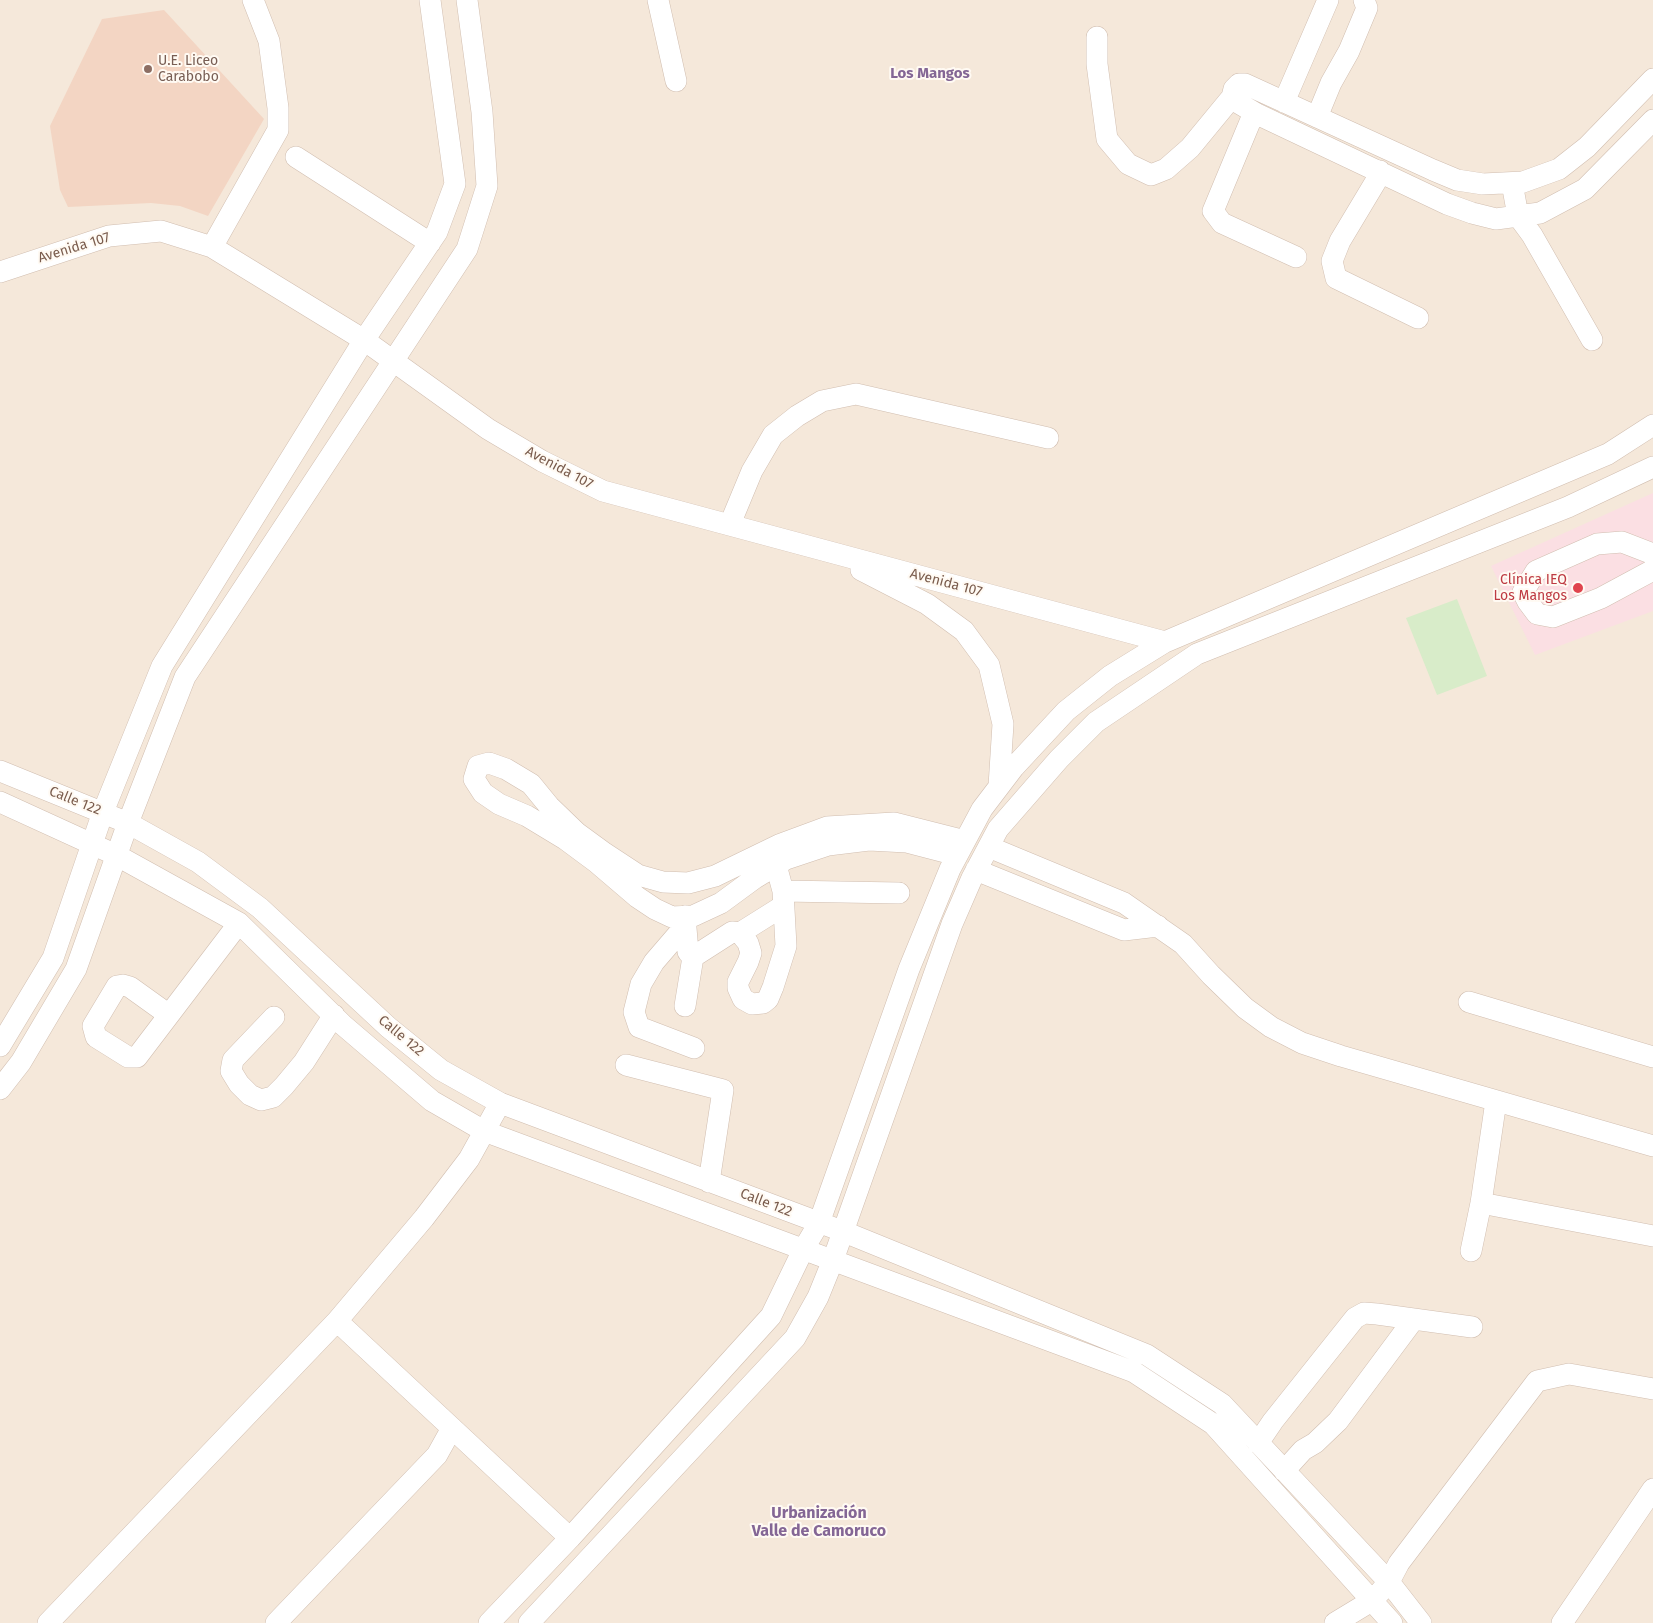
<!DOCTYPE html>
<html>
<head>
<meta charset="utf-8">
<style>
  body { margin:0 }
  canvas { display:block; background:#fdf6ec }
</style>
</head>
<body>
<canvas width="1653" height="1623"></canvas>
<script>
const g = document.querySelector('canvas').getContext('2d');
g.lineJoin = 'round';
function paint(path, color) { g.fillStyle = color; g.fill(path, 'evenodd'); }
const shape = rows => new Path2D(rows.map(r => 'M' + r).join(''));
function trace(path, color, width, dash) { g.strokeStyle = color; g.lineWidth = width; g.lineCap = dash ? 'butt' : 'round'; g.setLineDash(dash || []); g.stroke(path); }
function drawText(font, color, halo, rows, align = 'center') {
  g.font = font + ' "Fira Sans",sans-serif'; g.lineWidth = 4; g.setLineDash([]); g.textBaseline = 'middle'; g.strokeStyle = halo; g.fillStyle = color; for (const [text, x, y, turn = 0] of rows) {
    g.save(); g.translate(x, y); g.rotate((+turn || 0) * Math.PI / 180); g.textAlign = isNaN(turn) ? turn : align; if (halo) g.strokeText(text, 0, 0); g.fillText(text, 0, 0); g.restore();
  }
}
const residential = shape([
  [0,0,1653,0,1653,1623,0,1623]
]);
const medical = shape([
  [1653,493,1653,611,1535,655,1491,566]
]);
const green = shape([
  [1457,599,1487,676,1437,695,1406,618]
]);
const building = shape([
  [164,10,264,119,208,216,180,206,151,203,68,207,60,190,50,126,102,19]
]);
const minor = shape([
  [658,0,676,81],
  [1097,37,1097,64,1107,139,1128,164,1151,175,1166,169,1190,148,1232,97],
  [1653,79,1587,147,1559,169,1523,182,1483,184,1457,180,1433,170,1245,84,1239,84,1234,89,1232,97,1235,101,1257,114,1447,204,1472,213,1496,219,1540,213,1585,189,1653,120],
  [1284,102,1328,0],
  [1257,114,1250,122,1213,211,1222,223,1296,257],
  [1317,117,1331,83,1349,51,1367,8,1364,0],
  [296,157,430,243],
  [1380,171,1376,181,1340,241,1332,261,1336,278,1418,318],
  [1512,183,1518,216,1532,235,1592,340],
  [212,247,278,130,278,108,269,41,253,0],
  [0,272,109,236,161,231,212,247,364,340,488,429,542,461,603,491,1165,642],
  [730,524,752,471,773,435,797,416,822,401,856,394,1048,438],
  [1653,554,1622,542,1597,544,1536,571,1523,592,1528,602,1537,614,1553,617,1601,598,1653,570],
  [861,570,927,604,964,631,989,665,1003,724,999,786],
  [0,771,128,823,198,862,260,908,388,1027,441,1070,500,1103,842,1231,1147,1355,1222,1404,1389,1582,1421,1623],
  [0,802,116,855,239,923,343,1025,432,1101,484,1131,1134,1372,1213,1424,1392,1623],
  [989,847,1124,903,1183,944,1211,975,1245,1008,1271,1027,1302,1043,1341,1056,1653,1146],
  [957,855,907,842,869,840,828,845,786,859,755,878,721,903,693,916,672,917,655,909,637,897,596,862,565,839,527,816,499,804,483,793,474,779,478,766,489,763,506,769,531,784,549,806,577,833,603,852,638,875,663,882,688,883,715,876,781,844,827,827,894,823,965,841],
  [976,870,1124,930,1158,926],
  [783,891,899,893],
  [685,916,688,952,693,957,732,932,740,933,748,943,751,953,748,962,738,982,738,988,743,999,752,1004,763,1003,768,999,773,987,786,946,783,891,776,865],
  [685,926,654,962,641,984,634,1012,639,1027,694,1048],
  [740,933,783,906],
  [1469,1002,1653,1057],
  [685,1006,693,957],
  [169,1015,130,987,123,985,117,986,93,1026,96,1037,128,1057,137,1057,239,923],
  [274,1017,233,1060,231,1071,239,1084,250,1095,261,1100,273,1097,284,1086,304,1062,334,1015],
  [0,1046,53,958,103,812,162,666,364,340,437,232,455,184,430,0],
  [626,1065,723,1090,709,1182],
  [0,1089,21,1062,76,969,128,823,185,677,467,249,487,186,482,112,467,0],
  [1481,1203,1653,1236],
  [1471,1251,1481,1203,1496,1101],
  [337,1321,424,1218,469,1159,500,1103],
  [1258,1443,1273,1421,1355,1318,1364,1313,1377,1314,1472,1327],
  [1284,1471,1303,1450,1315,1443,1338,1421,1414,1319],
  [48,1623,337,1321,570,1538],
  [276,1623,437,1455,452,1428],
  [489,1623,570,1538,771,1316,803,1250,819,1223,909,969,950,869,982,809,1014,767,1066,711,1110,676,1165,642,1608,454,1653,425],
  [529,1623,795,1338,818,1297,833,1260,952,924,972,878,998,829,1059,759,1096,722,1197,654,1568,507,1653,467],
  [1335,1623,1373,1600,1389,1582,1399,1563,1537,1381,1569,1374,1653,1389],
  [1562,1623,1653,1489]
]);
const markers = [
  [148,69,5,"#8d6e63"],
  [1578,588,6,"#e0444e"]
];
const educationNames = [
  ["U.E. Liceo",158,61],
  ["Carabobo",158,77]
];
const streetNames = [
  ["Avenida 107",74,248,-17],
  ["Avenida 107",559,468,28],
  ["Avenida 107",946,583,15],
  ["Calle 122",75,801,22],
  ["Calle 122",401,1036,40],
  ["Calle 122",766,1203,21]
];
const healthNames = [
  ["Clínica IEQ",1567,580],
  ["Los Mangos",1567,596]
];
const neighbourhoodNames = [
  ["Los Mangos",930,74]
];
const quarterNames = [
  ["Urbanización",819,1514],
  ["Valle de Camoruco",819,1532]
];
paint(residential, '#f5e8da');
paint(medical, '#fbdfe3');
paint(green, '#d8ecc9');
paint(building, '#f3d5c3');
trace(minor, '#d1beb0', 22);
trace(minor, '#fff', 21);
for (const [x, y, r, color] of markers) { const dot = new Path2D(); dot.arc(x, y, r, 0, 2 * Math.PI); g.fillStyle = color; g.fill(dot); trace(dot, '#fffaf3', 2); }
drawText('14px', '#785e54', '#fffaf3', educationNames, 'left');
drawText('14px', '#7a5c4d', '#fffaf3', streetNames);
drawText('14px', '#be3a42', '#fffaf3', healthNames, 'right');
drawText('bold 15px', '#846695', '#fffaf3', neighbourhoodNames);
drawText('bold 16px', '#846695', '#fffaf3', quarterNames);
</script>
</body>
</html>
